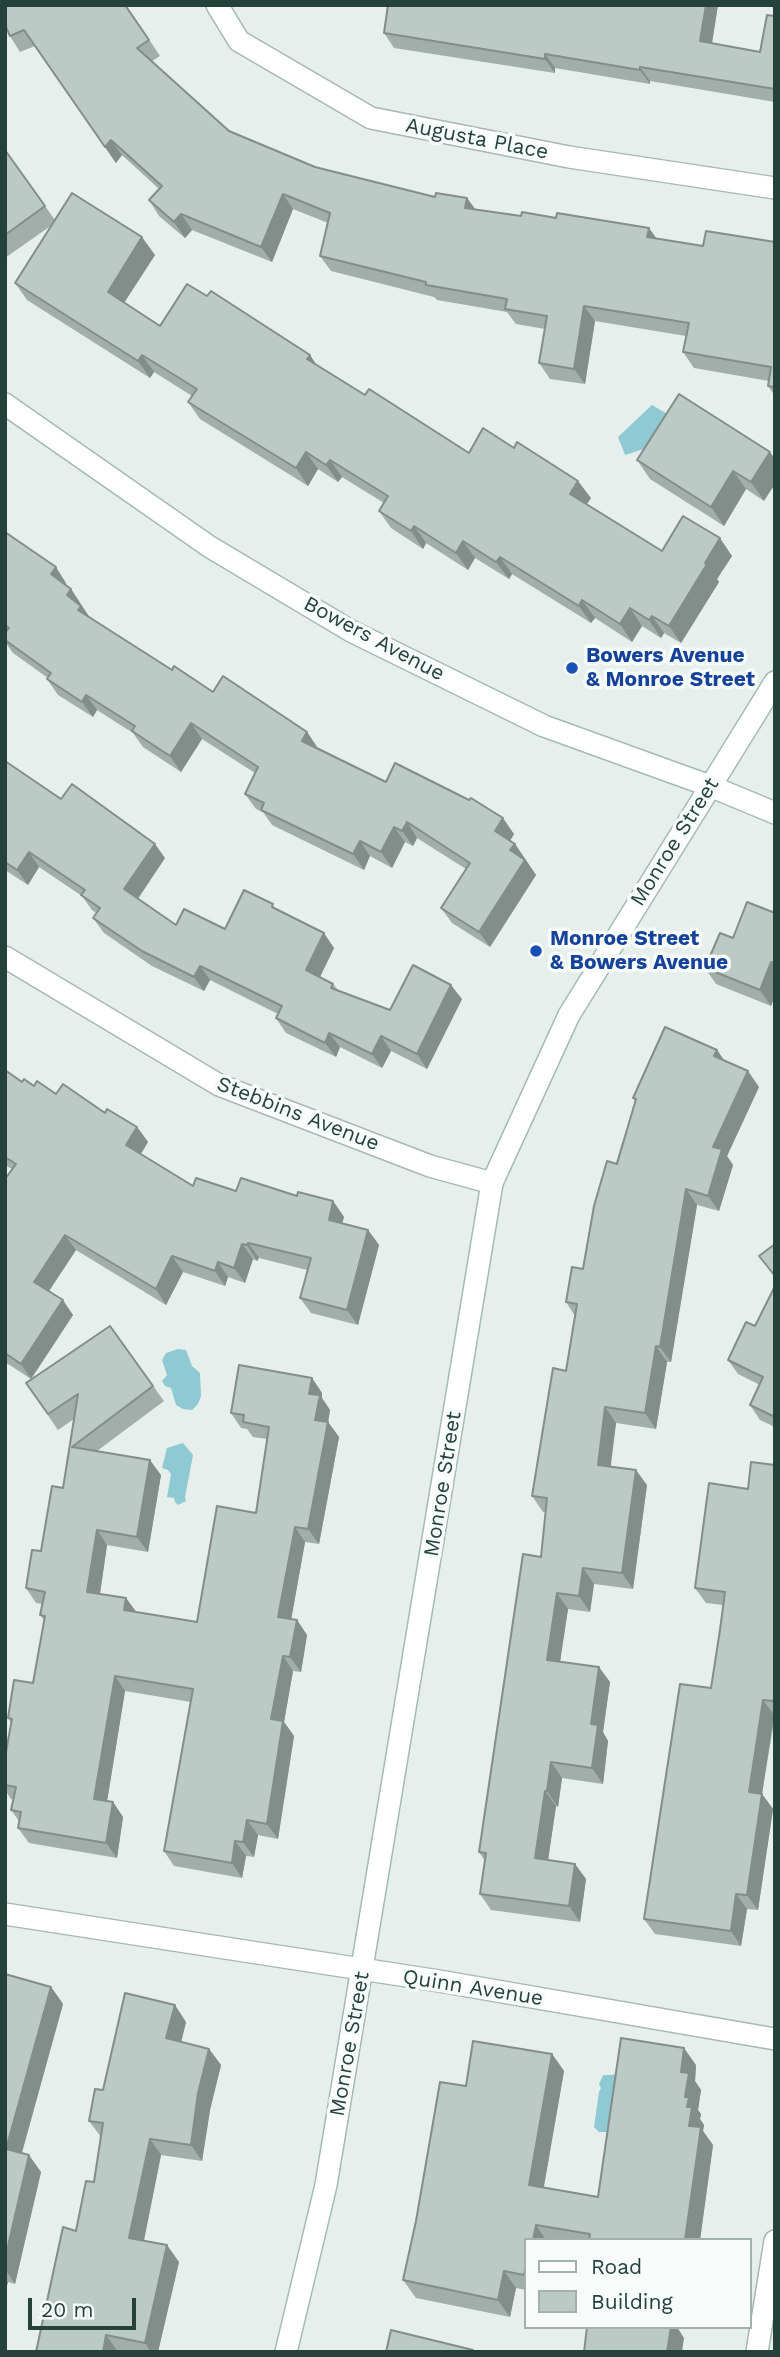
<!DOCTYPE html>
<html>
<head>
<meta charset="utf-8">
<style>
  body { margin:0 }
  #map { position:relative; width:780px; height:2357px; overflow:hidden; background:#e6efeb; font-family:"Work Sans",sans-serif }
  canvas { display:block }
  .frame { position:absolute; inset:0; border:7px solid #24423a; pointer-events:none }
  .legend { position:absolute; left:524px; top:2238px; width:228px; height:91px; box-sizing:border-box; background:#f7fbf9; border:2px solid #a3b1ad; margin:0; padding:9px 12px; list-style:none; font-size:21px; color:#24423a }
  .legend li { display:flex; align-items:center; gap:14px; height:35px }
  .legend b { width:35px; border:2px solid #a3b1ad }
  .scale { position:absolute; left:28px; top:2298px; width:108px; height:32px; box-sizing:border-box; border:4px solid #24423a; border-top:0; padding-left:9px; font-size:21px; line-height:24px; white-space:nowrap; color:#24423a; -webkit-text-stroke:5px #f7fbf9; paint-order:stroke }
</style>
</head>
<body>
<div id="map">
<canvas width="780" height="2357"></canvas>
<div class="frame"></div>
<ul class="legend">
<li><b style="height:9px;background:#fff"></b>Road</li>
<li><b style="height:19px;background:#bbcac4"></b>Building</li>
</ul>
<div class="scale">20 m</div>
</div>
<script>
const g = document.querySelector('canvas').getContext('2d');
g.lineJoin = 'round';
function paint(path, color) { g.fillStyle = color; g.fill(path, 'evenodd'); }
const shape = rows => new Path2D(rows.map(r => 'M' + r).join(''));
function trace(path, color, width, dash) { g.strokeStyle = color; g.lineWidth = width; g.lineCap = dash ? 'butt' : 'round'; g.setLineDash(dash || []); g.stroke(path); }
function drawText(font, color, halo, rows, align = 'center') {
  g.font = font + ' "Work Sans",sans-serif'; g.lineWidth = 7; g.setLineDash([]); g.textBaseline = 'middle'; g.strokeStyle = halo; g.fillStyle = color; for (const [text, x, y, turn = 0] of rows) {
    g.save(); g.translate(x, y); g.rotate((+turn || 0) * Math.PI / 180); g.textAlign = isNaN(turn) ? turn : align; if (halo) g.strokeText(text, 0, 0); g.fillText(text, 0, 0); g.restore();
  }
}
const water = shape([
  [652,405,669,415,650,447,625,455,618,437],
  [178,1349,186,1350,192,1366,200,1373,201,1396,198,1404,192,1410,183,1409,176,1405,171,1388,165,1386,162,1381,167,1375,162,1360,166,1353],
  [183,1443,193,1455,185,1497,186,1501,178,1505,175,1502,174,1498,167,1497,171,1474,168,1470,162,1468,167,1448],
  [620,2069,609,2132,599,2132,594,2127,599,2092,601,2088,599,2084,603,2075,613,2075]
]);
const street = shape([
  [217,5,239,41,371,118,569,157,775,188],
  [5,957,219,1085,430,1166,492,1183],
  [5,1914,439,1981,775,2039],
  [757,2352,775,2241]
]);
const secondary = shape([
  [5,404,210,547,351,631,544,726,710,786,775,813],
  [286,2352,326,2185,492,1183,569,1015,775,682]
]);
const wall = shape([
  [5,5,126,5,160,56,152,61,229,131,315,167,435,197,467,198,475,209,703,246,775,242,775,396,768,386,769,381,694,368,683,352,686,336,595,321,585,384,550,379,539,363,545,329,516,324,507,312,437,300,434,297,331,271,320,256,328,223,293,209,272,262,192,230,185,238,159,216,149,200,159,189,122,155,116,163,35,46,20,52,10,36],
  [388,5,718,5,712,43,760,52,775,16,775,102,650,81,650,84,555,68,555,73,394,48,384,33],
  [5,150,55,220,155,255,124,303,160,326,207,296,310,355,316,365,365,395,469,453,591,498,587,504,662,551,732,556,717,579,719,582,681,643,664,633,661,638,642,626,632,642,595,618,591,623,512,574,509,579,475,558,468,570,426,543,423,549,391,528,379,511,384,503,342,477,338,482,318,469,308,486,200,419,188,402,192,396,154,372,150,378,27,300,15,283,52,225,5,258],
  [770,452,764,501,746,489,724,526,650,479,637,460],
  [5,532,66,583,65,585,71,589,89,617,172,670,213,692,307,732,317,747,386,782,514,834,510,841,515,844,536,875,490,947,452,923,441,908,466,869,417,838,413,846,405,842,392,868,370,856,364,870,272,825,263,812,256,809,245,794,255,773,202,739,181,772,143,747,133,733,97,710,93,717,58,695,47,679,48,678,13,653,5,642],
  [5,761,61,799,165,858,138,899,176,925,225,929,278,910,334,948,320,977,333,984,338,990,390,1010,462,999,427,1069,391,1051,382,1068,340,1047,336,1057,286,1033,276,1018,278,1014,210,980,204,991,152,966,104,933,93,918,96,913,92,910,82,896,39,867,28,885,5,870],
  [775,913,775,996,771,1006,716,984,705,968,733,938],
  [717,1050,724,1060,759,1087,727,1156,733,1165,719,1211,697,1205,671,1362,667,1362,656,1429,616,1423,610,1466,647,1485,633,1589,594,1584,590,1612,568,1609,560,1662,610,1682,603,1732,608,1741,603,1784,562,1778,558,1807,556,1806,548,1860,575,1864,586,1879,580,1922,491,1910,480,1894,485,1861,479,1852,541,1557,546,1512,543,1512,532,1496,566,1371,575,1316,566,1302,583,1269,635,1101,633,1098],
  [5,1070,22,1082,105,1113,137,1127,148,1142,141,1154,193,1186,333,1201,344,1217,342,1223,368,1230,379,1245,358,1325,311,1313,300,1298,307,1270,259,1258,257,1261,253,1259,245,1283,228,1277,225,1286,183,1272,166,1305,76,1250,49,1291,73,1315,31,1379,5,1362,5,1179,12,1169,5,1165],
  [775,1286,775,1427,760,1420,750,1405,760,1385,738,1374,728,1360,755,1326],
  [110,1326,164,1401,97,1451,161,1475,148,1552,107,1545,100,1594,126,1598,136,1612,197,1622,256,1513,267,1439,253,1437,247,1429,241,1428,231,1413,312,1378,322,1393,322,1398,330,1410,328,1422,339,1437,319,1544,305,1542,291,1619,297,1620,307,1635,301,1672,293,1671,284,1722,294,1736,278,1839,258,1835,254,1857,246,1856,242,1878,174,1866,164,1851,191,1702,125,1691,107,1801,113,1802,123,1817,117,1858,29,1843,18,1828,19,1821,11,1810,14,1799,11,1799,5,1790,5,1757,11,1723,8,1718,33,1683,44,1620,40,1615,42,1604,36,1603,26,1588,41,1551,63,1488,74,1419,58,1430,26,1383],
  [775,1465,775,1715,762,1794,773,1809,758,1910,747,1909,741,1946,655,1934,644,1919,711,1688,723,1605,706,1603,695,1588,748,1489],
  [5,1974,51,1987,63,2004,22,2153,41,2172,15,2284,8,2282,5,2292],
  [186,2022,181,2042,209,2049,221,2065,210,2110,202,2161,161,2155,144,2241,179,2262,158,2352,36,2352,76,2231,94,2182,101,2137,89,2121,103,2090],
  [552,2054,564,2071,544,2187,598,2197,696,2065,695,2081,701,2090,698,2110,701,2114,700,2119,704,2125,703,2131,713,2145,700,2240,526,2240,526,2290,516,2288,510,2317,416,2298,403,2280,466,2086]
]);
const shadedWall = shape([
  [706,5,718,5,710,55,700,41],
  [545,54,555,68,555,73,545,59],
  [640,67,650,81,650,84,640,70],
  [111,140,122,155,116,163,105,147],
  [283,194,293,209,272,262,261,247],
  [467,198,478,213,465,208],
  [181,214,192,230,185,238,174,222],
  [649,228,660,243,647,237],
  [142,237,155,255,120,309,108,292],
  [584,306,595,321,585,384,574,369],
  [142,355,154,372,150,378,138,361],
  [310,355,322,373,307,359],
  [306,452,318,469,308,486,296,468],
  [770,452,775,459,775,484,764,501,751,482],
  [330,460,342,477,338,482,326,465],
  [733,471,746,489,724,526,711,507],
  [578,481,591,498,582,511,570,494],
  [414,526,426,543,423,549,411,531],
  [720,538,732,556,717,579,719,582,681,643,669,626,705,563],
  [463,541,475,558,468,570,456,553],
  [500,557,512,574,509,579,496,562],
  [56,567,66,583,62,589,51,574],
  [71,589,92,621,89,625,67,595],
  [582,600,595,618,591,623,579,606],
  [630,608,642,626,632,642,620,624],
  [652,616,664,633,661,638,649,620],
  [86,695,97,710,93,717,82,702],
  [191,723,202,739,181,772,170,756],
  [307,732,317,747,302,741],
  [503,818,514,834,506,847,495,831],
  [407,822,417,838,413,846,402,831],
  [394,827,405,842,392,868,381,852],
  [360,841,370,856,364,870,353,854],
  [155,844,165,858,134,904,124,889],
  [515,844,536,875,490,947,479,932,510,850],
  [29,852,39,867,28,885,17,870],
  [324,933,334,948,316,985,306,970],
  [771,962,775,967,775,996,771,1006,760,990],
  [200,966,210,980,204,991,194,977],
  [451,985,462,999,427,1069,417,1054],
  [329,1033,340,1047,336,1057,325,1043],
  [381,1036,391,1051,382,1068,372,1054],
  [717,1050,728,1066,714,1056],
  [748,1071,759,1087,727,1156,733,1165,719,1211,708,1196,713,1147],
  [137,1127,148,1142,137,1160,126,1145],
  [686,1189,697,1205,671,1362,660,1347],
  [333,1201,344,1217,339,1235,329,1220],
  [368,1230,379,1245,358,1325,347,1310],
  [65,1235,76,1250,45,1297,34,1282],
  [248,1243,259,1258,257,1261,247,1245],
  [242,1244,253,1259,245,1283,234,1268],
  [172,1256,183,1272,166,1305,156,1289],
  [218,1262,228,1277,225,1286,215,1271],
  [63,1300,73,1315,31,1379,21,1364],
  [656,1346,667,1362,656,1429,645,1413],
  [312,1378,322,1393,322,1398,330,1410,326,1435,315,1420,309,1394],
  [605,1407,616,1423,609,1481,598,1465],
  [328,1422,339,1437,319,1544,308,1529],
  [150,1460,161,1475,148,1552,137,1537],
  [636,1470,647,1485,633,1589,622,1573],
  [295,1527,305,1542,289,1632,278,1617],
  [97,1530,107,1545,98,1607,87,1592],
  [583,1568,594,1584,590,1612,579,1596],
  [557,1593,568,1609,558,1675,547,1660],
  [126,1598,137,1613,124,1610],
  [297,1620,307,1635,301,1672,290,1657],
  [283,1656,293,1671,284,1722,294,1736,278,1839,267,1824,271,1719],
  [599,1667,610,1682,603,1732,608,1741,603,1784,592,1768,591,1724],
  [115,1676,125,1691,105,1814,94,1799],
  [763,1700,774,1715,762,1794,773,1809,758,1910,747,1895,749,1792],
  [551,1762,562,1778,558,1807,547,1791],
  [545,1791,556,1806,546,1874,535,1858],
  [113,1802,123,1817,117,1858,106,1843],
  [247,1820,258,1835,254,1857,243,1842],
  [235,1841,246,1856,242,1878,232,1863],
  [575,1864,586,1879,580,1922,569,1906],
  [736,1894,747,1909,741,1946,731,1931],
  [51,1987,63,2004,18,2166,6,2149],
  [175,2005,186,2022,178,2055,166,2038],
  [684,2048,696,2065,695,2081,701,2090,698,2110,701,2114,700,2119,704,2125,703,2131,713,2145,700,2240,685,2240,687,2107,681,2072],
  [209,2049,221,2065,210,2110,202,2161,191,2145,198,2093],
  [552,2054,564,2071,541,2202,529,2185],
  [150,2139,161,2155,141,2254,129,2238],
  [29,2155,41,2172,15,2284,5,2269,5,2259],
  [536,2225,546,2240,533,2240],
  [167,2245,179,2262,158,2352,151,2352,145,2343],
  [504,2271,516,2288,510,2317,498,2300],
  [5,2278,8,2282,5,2292],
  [671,2327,677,2327,684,2338,682,2352,667,2352],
  [106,2335,118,2352,103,2352]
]);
const building = shape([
  [5,5,125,5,149,40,137,48,229,131,315,167,435,197,436,193,467,198,465,208,521,216,522,212,556,218,557,213,649,228,647,237,703,246,706,231,775,242,775,387,768,386,771,367,683,352,689,323,584,306,574,369,539,363,547,316,505,309,507,299,426,285,426,282,320,256,330,213,283,194,261,247,181,214,174,222,149,200,162,186,111,140,105,147,24,30,10,36,5,25,5,5],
  [388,5,706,5,700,41,760,52,767,15,775,16,775,89,640,67,640,70,545,54,545,59,384,33,388,5],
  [5,150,45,206,5,235,5,150],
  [72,193,142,237,108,292,160,326,187,284,207,296,211,291,310,355,307,359,365,395,369,389,469,453,483,428,514,448,517,442,578,481,570,494,662,551,683,516,720,538,705,563,707,564,669,626,652,616,649,620,630,608,620,624,582,600,579,606,500,557,496,562,463,541,456,553,414,526,411,531,379,511,388,496,330,460,326,465,306,452,296,468,188,402,197,389,142,355,138,361,15,283,72,193],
  [679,394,770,452,751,482,733,471,711,507,637,460,679,394],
  [5,532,56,567,51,574,71,589,67,595,81,606,78,610,172,670,174,666,213,692,223,676,307,732,302,741,386,782,395,763,469,800,471,798,503,818,495,831,515,844,510,850,525,860,479,932,441,908,470,863,407,822,402,831,394,827,381,852,360,841,353,854,261,810,264,803,245,794,258,767,191,723,170,756,132,731,135,726,86,695,82,702,47,679,51,673,5,640,5,633,9,628,5,625,5,532],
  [5,761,61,799,72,784,155,844,124,889,176,925,184,909,225,929,244,890,273,904,272,907,324,933,306,970,333,984,331,988,390,1010,413,965,451,985,417,1054,381,1036,372,1054,329,1033,325,1043,276,1018,282,1006,200,966,194,977,142,951,93,918,100,908,81,895,85,890,29,852,17,870,5,862,5,761],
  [747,902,775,913,775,963,771,962,760,990,705,968,720,933,733,938,747,902],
  [665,1027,717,1050,714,1056,748,1071,713,1147,722,1149,708,1196,686,1189,660,1347,656,1346,645,1413,605,1407,598,1465,636,1470,622,1573,583,1568,579,1596,557,1593,547,1660,599,1667,591,1724,598,1725,592,1768,551,1762,547,1791,545,1791,535,1858,575,1864,569,1906,480,1894,486,1853,479,1852,523,1554,541,1557,547,1498,532,1496,553,1368,566,1371,577,1304,566,1302,572,1267,583,1269,594,1206,607,1161,617,1164,636,1099,633,1098,665,1027],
  [5,1070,22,1082,24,1079,34,1086,37,1081,56,1094,63,1084,105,1113,107,1109,137,1127,126,1145,193,1186,196,1178,236,1191,241,1178,297,1196,298,1192,333,1201,329,1220,368,1230,347,1310,300,1298,311,1258,248,1243,247,1245,242,1244,234,1268,218,1262,215,1271,172,1256,156,1289,65,1235,34,1282,63,1300,21,1364,5,1353,5,1179,16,1164,5,1157,5,1070],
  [775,1244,775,1276,759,1256,775,1244],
  [775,1286,775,1417,750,1405,763,1377,728,1360,746,1322,755,1326,775,1286],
  [110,1326,153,1386,72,1447,150,1460,137,1537,97,1530,87,1592,126,1598,124,1610,197,1622,217,1506,256,1513,269,1427,243,1422,244,1415,231,1413,239,1365,312,1378,309,1394,320,1395,315,1420,328,1422,308,1529,295,1527,278,1617,297,1620,290,1657,283,1656,271,1719,283,1721,267,1824,247,1820,243,1842,235,1841,232,1863,164,1851,193,1689,115,1676,94,1799,113,1802,106,1843,18,1828,21,1812,11,1810,16,1787,5,1785,5,1757,12,1719,8,1718,14,1680,33,1683,45,1616,40,1615,45,1592,26,1588,32,1550,41,1551,52,1486,63,1488,78,1394,48,1414,26,1383,110,1326],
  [751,1462,775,1465,775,1695,774,1701,763,1700,749,1792,762,1794,747,1895,736,1894,731,1931,644,1919,680,1684,711,1688,720,1630,725,1592,695,1588,709,1483,748,1489,751,1462],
  [5,1974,51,1987,6,2149,29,2155,5,2259,5,1974],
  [125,1993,175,2005,166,2038,209,2049,198,2093,191,2145,150,2139,129,2238,167,2245,145,2343,106,2335,103,2352,36,2352,63,2227,76,2231,86,2181,94,2182,103,2123,89,2121,95,2089,103,2090,125,1993],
  [621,2038,684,2048,681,2072,689,2073,685,2097,689,2097,687,2107,692,2107,689,2126,701,2127,685,2240,589,2240,590,2234,536,2225,533,2240,526,2240,526,2264,524,2275,504,2271,498,2300,403,2280,416,2221,440,2082,466,2086,473,2041,552,2054,529,2185,598,2197,621,2038],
  [587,2327,671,2327,667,2352,584,2352,587,2327],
  [391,2330,473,2350,472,2352,386,2352,391,2330]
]);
const markers = [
  [572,668,7,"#1a4fb4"],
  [536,951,7,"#1a4fb4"]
];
const streetNames = [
  ["Augusta Place",477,139,11],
  ["Bowers Avenue",374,639,28],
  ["Monroe Street",675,842,-58],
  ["Stebbins Avenue",298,1114,21],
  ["Monroe Street",443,1484,-81],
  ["Quinn Avenue",473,1988,9],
  ["Monroe Street",350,2044,-80]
];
const transitNames = [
  ["Bowers Avenue",586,656],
  ["& Monroe Street",586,680],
  ["Monroe Street",550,939],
  ["& Bowers Avenue",550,963]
];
paint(water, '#8ec9d4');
trace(street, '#a8b8b2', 24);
trace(secondary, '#a4bbb3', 24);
trace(street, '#fff', 21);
trace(secondary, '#fff', 21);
paint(wall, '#a1aea9');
paint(shadedWall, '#838d89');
paint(building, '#bbcac4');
trace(building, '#838d89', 2);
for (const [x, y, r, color] of markers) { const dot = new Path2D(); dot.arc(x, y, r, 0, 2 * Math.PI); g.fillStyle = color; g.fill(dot); trace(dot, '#f7fbf9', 2.5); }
drawText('21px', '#24423a', '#f7fbf9', streetNames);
drawText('bold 21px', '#164399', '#f7fbf9', transitNames, 'left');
</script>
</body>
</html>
